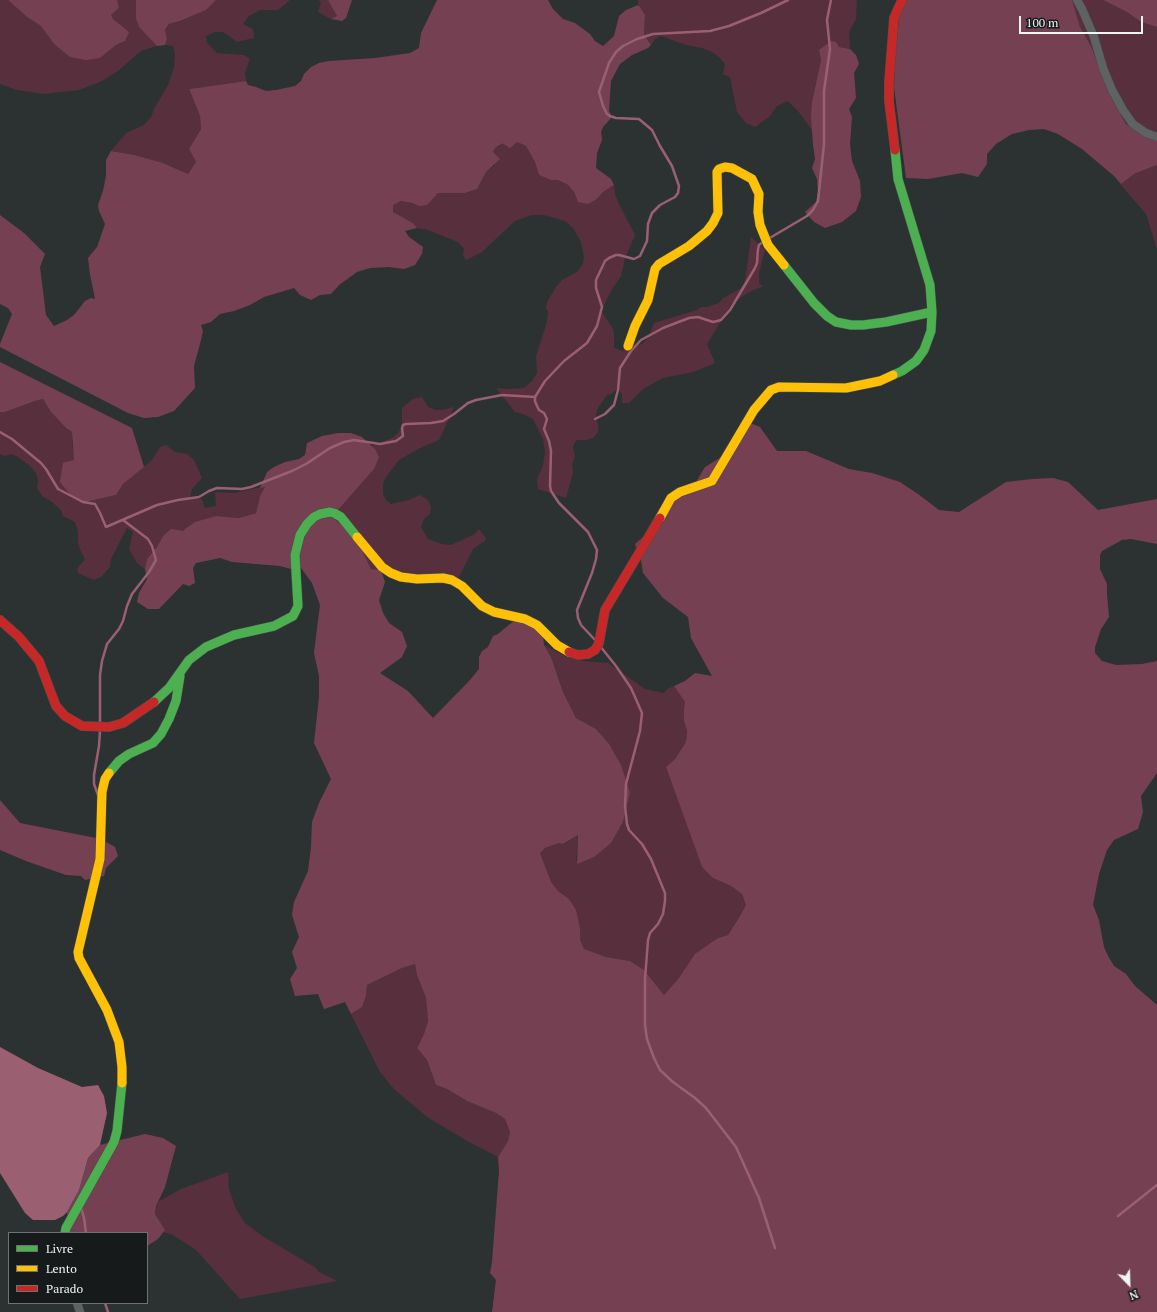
<!DOCTYPE html>
<html>
<head>
<meta charset="utf-8">
<style>
  body { margin:0 }
  #map { position:relative; width:1157px; height:1312px; overflow:hidden; background:#2c3232; font-family:"PT Serif",serif }
  canvas { display:block }
  .legend { position:absolute; left:8px; top:1232px; width:140px; height:72px; box-sizing:border-box; background:#161a1a; border:1px solid #6d7272; margin:0; padding:5px 7px; list-style:none; font-size:12px; color:#eff5f5 }
  .legend li { display:flex; align-items:center; gap:8px; height:20px }
  .legend b { width:20px; border:1px solid #6d7272 }
  .north { position:absolute; left:1109px; top:1264px; width:40px; height:40px; -webkit-text-stroke:3px #161a1a; paint-order:stroke; rotate:157deg; font-size:11px; font-weight:700; line-height:16px; text-align:center; color:#eff5f5 }
  .north::after { content:''; display:block; margin:auto; width:14px; height:18px; background:#eff5f5; clip-path:polygon(50% 0,100% 100%,50% 72%,0 100%) }
  .scale { position:absolute; left:1019px; top:16px; width:124px; height:18px; box-sizing:border-box; border:2px solid #eff5f5; border-top:0; padding-left:5px; font-size:12px; line-height:14px; white-space:nowrap; color:#eff5f5; -webkit-text-stroke:3px #161a1a; paint-order:stroke }
</style>
</head>
<body>
<div id="map">
<canvas width="1157" height="1312"></canvas>
<ul class="legend">
<li><b style="height:5px;background:#4caf50"></b>Livre</li>
<li><b style="height:5px;background:#ffc107"></b>Lento</li>
<li><b style="height:5px;background:#c62828"></b>Parado</li>
</ul>
<div class="north">N</div>
<div class="scale">100 m</div>
</div>
<script>
const g = document.querySelector('canvas').getContext('2d');
g.lineJoin = 'round';
function paint(path, color) { g.fillStyle = color; g.fill(path, 'evenodd'); }
const shape = rows => new Path2D(rows.map(r => 'M' + r).join(''));
function trace(path, color, width, dash) { g.strokeStyle = color; g.lineWidth = width; g.lineCap = dash ? 'butt' : 'round'; g.setLineDash(dash || []); g.stroke(path); }
const green = shape([
  [0,0,8,0,27,17,41,26,54,44,61,49,100,58,116,45,125,41,119,24,113,19,111,15,119,8,117,0,136,0,136,19,139,27,157,46,143,50,136,55,118,71,102,81,79,90,44,94,17,90,0,84],
  [216,0,290,0,278,10,260,10,249,16,243,24,253,29,254,38,237,42,223,32,215,32,206,36,207,43,217,53,244,55,250,59,245,73,246,81,189,89,200,116,201,129,189,149,196,162,188,174,163,163,135,155,111,151,126,133,144,125,151,117,155,107,168,85,174,67,175,54,173,46,165,45,167,39,165,31,169,24,180,21,206,10],
  [319,0,328,0,337,16,331,19,318,12,321,2],
  [638,0,857,0,856,19,849,32,850,49,839,47,819,50,821,60,812,102,812,130,798,111,788,101,777,106,769,117,755,127,746,123,737,112,730,77,723,74,725,64,719,57,712,52,702,48,686,45,661,36,655,39,651,45,644,35,645,15,638,5],
  [1072,0,1103,0,1127,12,1141,22,1157,27,1157,140,1146,137,1126,124,1108,92,1091,46,1080,27],
  [517,142,526,146,535,162,539,175,551,180,558,180,568,185,574,192,578,202,597,199,603,192,614,185,615,194,618,202,635,235,625,258,621,276,612,289,604,305,602,312,613,329,614,334,614,348,617,349,622,351,642,344,648,338,654,323,697,310,701,307,707,307,719,303,723,298,741,288,745,281,751,237,765,250,759,273,759,283,763,287,759,288,751,291,732,303,707,344,715,363,693,372,663,378,643,389,629,403,622,403,622,394,618,389,611,394,607,395,598,408,596,414,598,426,598,432,593,438,586,440,577,440,575,442,573,447,575,457,572,464,573,473,566,498,538,489,537,480,543,465,545,452,543,439,533,419,523,414,515,412,496,388,509,389,524,388,532,381,537,373,536,356,547,322,548,312,546,308,547,302,556,287,562,280,577,272,583,264,584,257,581,242,573,228,565,221,544,215,532,215,523,218,515,221,482,252,466,260,463,255,464,249,458,242,428,230,417,228,413,223,393,212,393,205,401,201,412,203,419,206,438,193,465,193,477,189,486,172,495,165,493,152,495,148,502,145,501,143],
  [1157,165,1157,249,1146,214,1120,184,1134,174],
  [422,397,428,407,436,410,443,410,454,407,447,423,439,440,418,449,399,460,386,477,383,484,383,494,386,500,391,504,409,500,420,495,428,500,431,507,430,514,424,519,421,527,428,539,442,544,451,545,475,534,479,529,485,537,486,540,473,549,455,585,452,584,411,581,405,584,402,580,379,570,371,569,363,552,342,525,332,517,374,469,375,449,372,446,392,438,398,433,402,427,402,408,413,399],
  [43,399,51,412,66,428,72,432,72,443,81,503,116,495,123,484,152,460,160,447,166,445,175,452,187,454,194,460,202,478,192,489,190,498,202,499,205,508,216,506,215,492,234,493,266,486,260,496,256,513,239,518,216,516,183,531,163,536,157,547,147,559,145,569,137,563,129,549,133,532,127,528,111,559,110,567,102,576,94,580,78,573,77,569,85,559,81,552,78,543,78,531,75,522,63,516,61,510,52,502,42,496,37,488,38,480,36,473,30,466,18,457,11,454,5,456,0,454,0,412,5,412,35,401],
  [544,645,567,657,584,661,608,663,645,689,664,693,667,689,674,686,685,702,684,709,684,721,687,731,686,742,675,759,666,767,702,867,713,878,731,886,742,894,746,905,740,916,728,935,717,938,664,995,644,970,630,961,606,957,584,950,580,939,580,928,569,899,558,891,550,882,540,853,545,848,559,843,564,844,578,835,576,861,611,843,623,822,630,793,602,736,596,729,576,718,563,692,551,657],
  [415,964,417,975,426,998,428,1021,424,1034,417,1048,427,1060,436,1085,447,1089,467,1101,496,1113,505,1119,510,1132,508,1141,498,1157,469,1142,427,1117,394,1089,380,1072,351,1014,362,1007,366,996,367,985,402,968],
  [228,1172,229,1189,236,1209,245,1223,264,1237,316,1268,319,1272,337,1281,240,1299,196,1250,173,1235,163,1232,165,1230,155,1214,158,1202,181,1189]
]);
const forest = shape([
  [8,0,117,0,119,8,111,15,113,19,129,32,125,41,116,45,100,58,86,60,70,57,54,44,41,26,27,17],
  [136,0,216,0,206,10,180,21,169,24,165,30,167,39,165,45,157,46,139,27,136,19],
  [328,0,352,0,346,18,342,21,331,19,337,16],
  [437,0,548,0,553,9,563,19,575,23,590,34,595,41,603,46,614,36,619,16,626,10,638,5,640,7,645,15,644,35,651,45,648,48,632,55,620,64,611,81,609,111,612,117,603,127,601,132,602,140,597,153,596,168,611,179,614,185,603,192,597,199,588,204,578,202,574,192,568,185,558,180,551,180,539,175,535,162,526,146,517,142,510,148,502,143,502,144,495,148,493,152,500,159,486,172,477,189,465,193,438,193,427,205,419,206,412,203,401,201,393,205,393,212,413,223,417,228,405,231,409,237,423,247,422,254,415,265,404,269,389,267,370,268,357,272,339,285,331,294,320,295,311,300,300,295,294,288,264,297,250,305,234,311,220,314,211,322,201,325,203,331,201,340,194,366,195,388,174,411,158,417,144,418,128,413,0,347,0,344,12,314,8,308,0,304,0,215,24,233,45,254,40,267,46,315,54,326,67,320,74,315,85,301,91,298,95,299,90,274,88,258,97,247,105,224,99,211,98,205,103,191,106,176,106,160,111,151,135,155,163,163,188,174,196,162,189,149,201,129,200,116,189,89,246,81,248,85,256,87,266,91,276,90,295,86,301,81,304,74,311,67,319,63,329,61,375,58,410,53,419,48,421,33],
  [907,0,1072,0,1080,27,1091,46,1108,92,1126,124,1146,137,1157,140,1157,165,1134,174,1121,184,1114,176,1082,149,1058,134,1044,129,1029,130,1012,134,996,144,987,154,987,164,978,177,962,173,928,179,906,178,894,87,895,61,900,9],
  [1103,0,1157,0,1157,27,1141,22,1127,12],
  [831,41,836,42,839,47,850,49,856,55,859,64,854,73,856,98,849,109,852,117,850,144,852,161,860,181,861,197,856,211,842,222,825,228,814,222,805,212,816,202,818,192,817,179,812,168,815,159,813,145,811,117,812,102,821,60,819,50],
  [0,362,132,428,144,467,123,484,116,495,81,503,69,493,60,482,63,463,74,460,72,432,66,428,51,412,43,399,35,401,5,412,0,412],
  [743,420,760,427,777,451,806,451,849,469,872,473,900,482,918,494,939,510,959,512,1006,482,1032,479,1053,478,1068,482,1098,510,1157,499,1157,544,1131,539,1122,540,1102,551,1100,555,1100,569,1107,584,1107,594,1109,617,1101,629,1095,647,1095,653,1102,661,1116,665,1142,664,1157,661,1157,773,1141,796,1143,812,1138,829,1114,840,1107,850,1099,874,1093,905,1099,920,1104,947,1108,956,1114,966,1126,974,1135,986,1157,1005,1157,1312,492,1312,496,1280,490,1273,492,1262,499,1171,498,1157,508,1141,510,1132,505,1119,496,1113,467,1101,447,1089,436,1085,427,1060,417,1048,424,1034,428,1021,426,998,417,975,415,964,402,968,367,985,366,996,362,1007,351,1014,345,1002,324,1009,318,994,295,996,290,979,297,968,292,952,299,937,292,915,294,902,308,871,311,847,312,822,319,803,331,779,314,743,319,697,319,676,314,653,320,605,312,583,301,568,291,569,280,566,232,562,220,558,196,563,193,568,195,583,189,586,183,584,159,609,148,609,137,602,139,593,147,579,145,569,147,559,157,547,163,536,171,529,183,531,185,529,195,522,216,516,239,518,256,513,260,496,265,487,260,488,267,472,274,467,285,462,299,459,305,455,307,443,322,436,338,433,351,433,362,437,375,449,379,457,374,469,332,517,342,525,363,552,371,569,381,570,385,582,379,600,383,613,389,623,402,632,407,646,402,657,380,673,408,691,433,718,470,680,479,669,479,657,482,651,488,647,493,636,498,634,510,624,516,620,533,625,543,637,544,645,551,657,563,692,576,718,596,729,609,744,621,765,630,793,623,822,611,843,594,857,577,864,578,835,563,844,559,843,545,848,540,853,551,882,558,891,569,899,576,910,580,928,580,939,584,949,606,957,630,961,644,970,664,995,679,978,695,954,718,938,728,935,740,916,746,905,742,894,731,886,713,878,702,867,666,767,675,759,686,742,687,731,684,721,684,709,685,702,674,686,685,681,695,673,712,676,691,638,688,617,663,598,643,573,641,560,635,544,643,537,660,507,696,482,705,467,723,456],
  [0,800,20,823,101,839,115,847,118,856,106,868,104,876,85,880,81,876,66,875,26,861,0,850],
  [145,1134,163,1138,176,1146,165,1187,156,1206,155,1214,165,1230,158,1239,147,1246,147,1233,69,1233,67,1212,79,1190,88,1158,100,1145]
]);
const water = shape([
  [0,1047,38,1068,82,1087,98,1085,104,1096,107,1113,100,1145,88,1158,79,1190,67,1212,63,1216,55,1220,33,1220,25,1213,0,1173]
]);
const stream = shape([
  [768,239,807,216,813,210,818,201,824,144,824,91,830,49,827,20,831,0],
  [595,419,605,414,614,405,618,390,620,368,631,351,641,340,663,328,689,318,698,317,713,322,721,320,730,310,755,268,757,263,758,249,759,245,764,241],
  [0,432,12,439,41,463,46,469,58,489,83,502,95,504,100,513,106,527,157,505,178,500,199,497,209,491,217,488,242,489,251,487,292,471,306,464,330,448,344,442,354,440,380,444,396,441,403,436,402,428,403,425,406,424,431,423,443,421,454,414,468,403,476,400,502,395,535,397],
  [596,641,581,625,578,618,577,610,592,573,596,559,597,550,588,532,559,503,551,491,550,486,551,451,549,441,544,429,547,419,544,413,539,410,537,406,535,401,535,397,545,381,564,361,587,343,597,326,602,307,596,288,596,280,605,261,609,258,616,255,619,255,634,259,640,256,647,241,648,224,652,213,660,205,675,197,678,193,679,186,672,166,660,146,652,130,639,119,616,118,610,116,607,114,603,106,599,92,609,63,616,52,623,46,637,39,653,34,710,31,729,26,761,13,788,0],
  [600,646,616,666,631,688,642,713,640,731,626,784,625,806,627,824,629,830,642,844,651,859,665,893,665,901,663,914,658,924,650,933,648,940,645,979,645,1025,647,1039,654,1058,660,1070,673,1082,695,1098,706,1108,736,1147,759,1198,775,1248],
  [100,724,100,675,102,661,107,644,119,629,123,621,127,606,132,594,149,572,156,560,152,546,148,539,123,520],
  [98,795,94,784,94,775,99,746,100,731],
  [81,1207,84,1218,86,1233],
  [1118,1216,1157,1185],
  [105,1303,108,1312]
]);
const street = shape([
  [1077,0,1082,9,1094,37,1103,68,1112,90,1123,110,1133,124,1146,133,1157,137],
  [77,1303,80,1312]
]);
const fast = shape([
  [784,265,814,303,827,316,836,322,851,325,863,325,886,322,932,312],
  [893,375,902,371,916,361,924,350,931,331,932,312,930,285,898,179,895,150],
  [154,702,169,688,189,660,206,647,234,635,274,626,293,616,298,606,295,555,300,535,307,524,314,517,320,514,330,512,334,513,341,517,357,537],
  [109,773,119,761,129,754,153,743,161,734,169,719,176,701,180,676],
  [65,1233,66,1228,114,1142,117,1131,122,1083]
]);
const slow = shape([
  [628,346,635,326,648,300,655,269,659,264,689,246,707,231,713,223,718,213,717,172,719,169,725,167,732,168,752,179,759,194,758,212,760,225,768,245,784,265],
  [660,518,671,498,680,492,712,481,754,410,771,390,779,387,846,388,880,381,893,375],
  [357,537,382,567,391,573,401,577,417,579,443,578,452,580,462,586,482,606,494,612,525,619,537,625,557,645,569,652],
  [109,773,105,779,102,792,100,859,78,952,79,958,107,1010,119,1042,122,1067,122,1083]
]);
const jam = shape([
  [895,150,889,101,889,82,894,18,902,0],
  [0,620,19,637,39,661,56,706,65,716,82,726,109,727,123,723,154,702],
  [569,652,578,655,588,654,595,650,599,643,605,610,660,518]
]);
paint(green, '#582f3d');
paint(forest, '#754152');
paint(water, '#9a6072');
trace(stream, '#9a6072', 2.5);
trace(street, '#494e4e', 9);
trace(fast, '#494e4e', 10);
trace(slow, '#494e4e', 10);
trace(jam, '#494e4e', 10);
trace(street, '#5e6262', 8);
trace(fast, '#4caf50', 9);
trace(slow, '#ffc107', 9);
trace(jam, '#c62828', 9);
</script>
</body>
</html>
